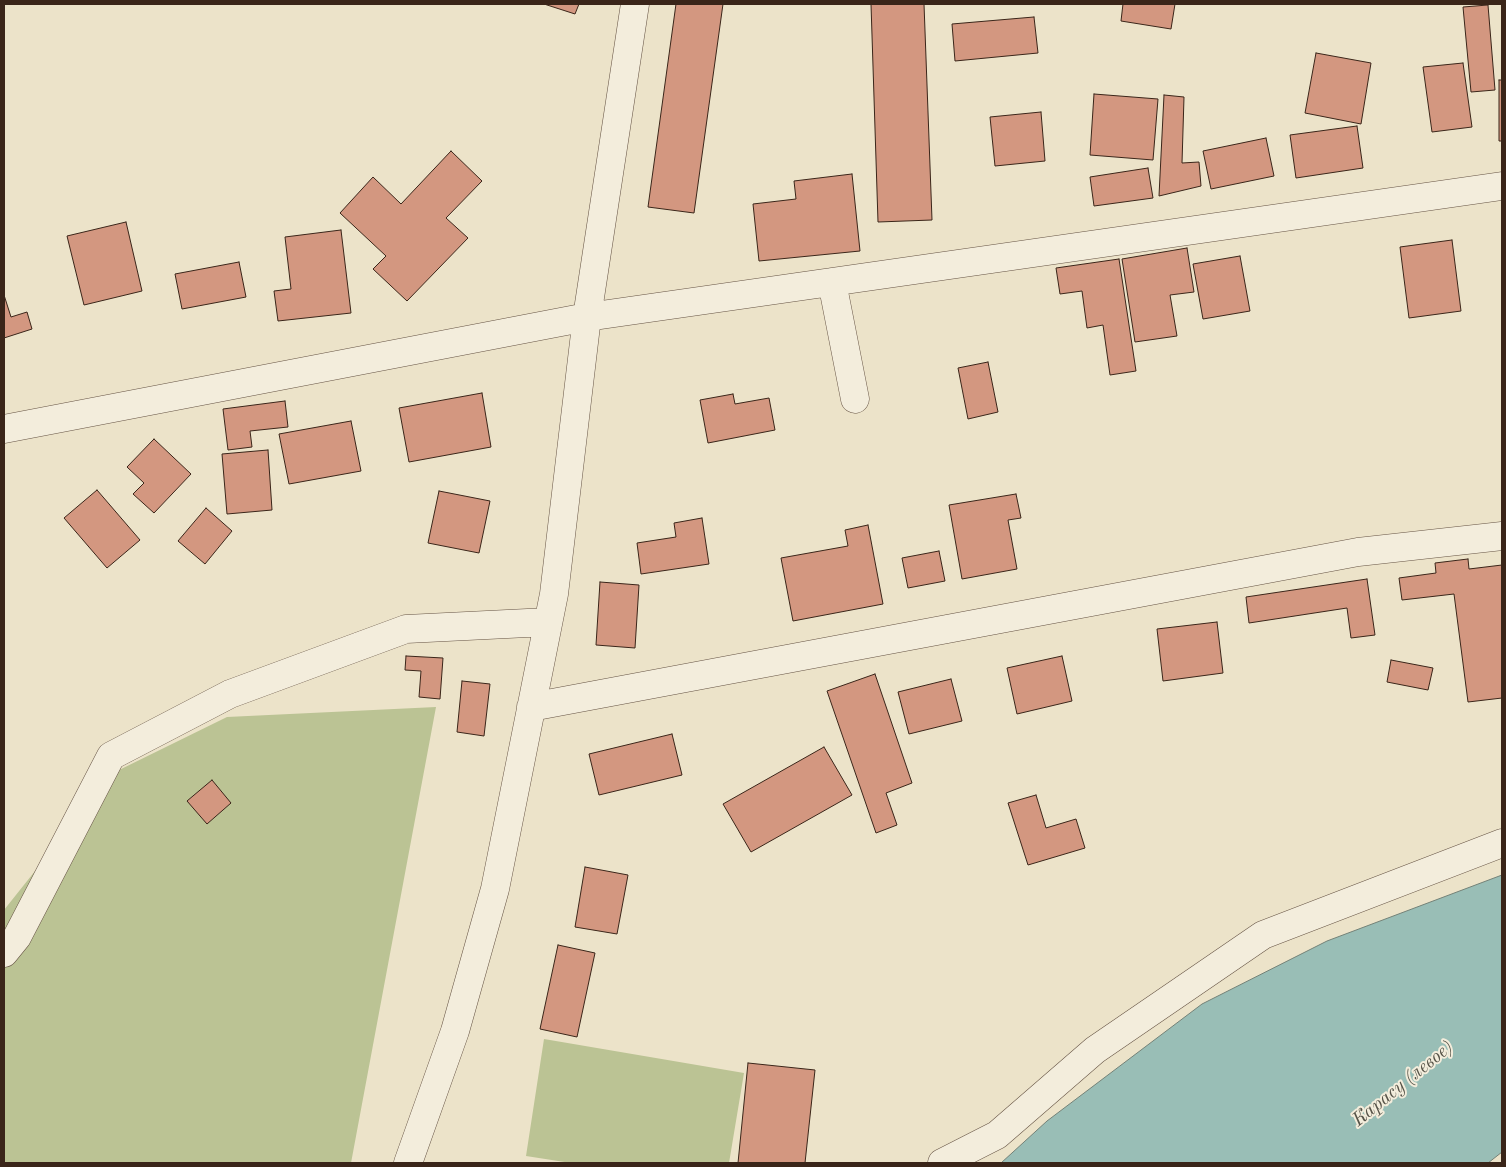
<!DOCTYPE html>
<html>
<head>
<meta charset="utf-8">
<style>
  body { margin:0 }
  #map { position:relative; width:1506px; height:1167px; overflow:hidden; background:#ece3c9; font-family:"Old Standard TT",serif }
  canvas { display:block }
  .frame { position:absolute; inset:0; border:5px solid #3a2519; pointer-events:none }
</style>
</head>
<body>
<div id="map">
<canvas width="1506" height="1167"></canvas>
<div class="frame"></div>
</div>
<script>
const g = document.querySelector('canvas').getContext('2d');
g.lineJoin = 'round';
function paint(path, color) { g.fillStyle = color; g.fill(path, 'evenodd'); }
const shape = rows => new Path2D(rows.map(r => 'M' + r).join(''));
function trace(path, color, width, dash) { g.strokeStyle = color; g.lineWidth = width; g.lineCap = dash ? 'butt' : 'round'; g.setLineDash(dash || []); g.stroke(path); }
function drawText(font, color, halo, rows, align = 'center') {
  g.font = font + ' "Old Standard TT",serif'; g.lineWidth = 4; g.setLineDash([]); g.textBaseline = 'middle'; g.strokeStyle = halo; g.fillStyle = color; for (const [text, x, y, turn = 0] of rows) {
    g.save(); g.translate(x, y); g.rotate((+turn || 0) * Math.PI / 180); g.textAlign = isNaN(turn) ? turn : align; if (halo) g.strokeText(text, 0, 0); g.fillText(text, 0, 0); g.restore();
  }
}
const green = shape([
  [436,707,351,1163,4,1163,4,910,113,773,227,717],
  [544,1039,744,1073,729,1163,571,1163,526,1156]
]);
const water = shape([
  [1502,875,1502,1152,1488,1163,1001,1163,1047,1121,1202,1004,1327,941,1502,875]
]);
const building = shape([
  [544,4,579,4,575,14,544,4],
  [676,4,723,4,694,213,648,207,676,4],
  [871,4,924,4,932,220,878,222,871,4],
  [1123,4,1175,4,1171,29,1121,21,1123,4],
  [1488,5,1495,90,1471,92,1463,7,1488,5],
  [1034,17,1038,53,955,61,952,24,1034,17],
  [1316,53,1371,63,1361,124,1305,113,1316,53],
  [1463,63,1472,127,1432,132,1423,67,1463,63],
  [1499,80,1502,80,1502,141,1499,141,1499,80],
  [1094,94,1158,99,1153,160,1090,155,1094,94],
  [1164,95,1184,97,1182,163,1199,162,1201,186,1159,196,1164,95],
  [1041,112,1045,161,995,166,990,117,1041,112],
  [1357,126,1363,168,1296,178,1290,135,1357,126],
  [1266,138,1274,176,1211,189,1203,151,1266,138],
  [451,151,482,181,446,218,468,238,407,301,373,269,386,256,340,213,373,177,401,204,451,151],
  [1148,168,1153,198,1094,206,1090,177,1148,168],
  [852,174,860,251,759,261,753,204,796,199,794,181,852,174],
  [126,222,142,291,84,305,67,236,126,222],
  [341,230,351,313,278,321,274,291,291,289,285,237,341,230],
  [1452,240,1461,311,1409,318,1400,247,1452,240],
  [1187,248,1194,292,1170,295,1177,336,1135,342,1122,259,1187,248],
  [1240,256,1250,311,1203,319,1193,264,1240,256],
  [1119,259,1136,371,1110,375,1103,325,1087,328,1082,291,1060,294,1056,268,1119,259],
  [239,262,246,297,182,309,175,274,239,262],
  [4,295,11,317,27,312,32,329,4,338,4,295],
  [988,362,998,412,968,419,958,368,988,362],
  [482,393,491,447,409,462,399,408,482,393],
  [733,394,735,404,769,398,775,430,708,443,700,400,733,394],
  [285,401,288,427,250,431,252,447,228,450,223,409,285,401],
  [351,421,361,471,289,484,279,434,351,421],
  [154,439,191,474,154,513,133,494,144,483,127,467,154,439],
  [268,450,272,510,227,514,222,454,268,450],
  [97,490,140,540,107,568,64,518,97,490],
  [439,491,490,501,479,553,428,543,439,491],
  [1016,494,1021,518,1008,520,1017,569,962,579,949,505,1016,494],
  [206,508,232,531,205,564,178,541,206,508],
  [702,518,709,564,641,574,637,543,676,537,674,523,702,518],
  [868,525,883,604,793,621,781,558,848,546,845,530,868,525],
  [939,551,945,581,908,588,902,558,939,551],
  [1468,559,1469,569,1502,565,1502,698,1468,702,1454,594,1402,600,1399,578,1436,573,1435,563,1468,559],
  [1367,579,1375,635,1351,638,1347,608,1249,623,1246,597,1367,579],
  [600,582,639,585,635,648,596,645,600,582],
  [1217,622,1223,673,1163,681,1157,629,1217,622],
  [406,656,443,658,440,699,419,697,421,671,405,670,406,656],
  [1062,656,1072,701,1017,714,1007,668,1062,656],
  [1391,660,1433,668,1428,690,1387,682,1391,660],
  [875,674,912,783,886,793,897,825,876,833,827,691,875,674],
  [951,679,962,721,909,734,898,692,951,679],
  [462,681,490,684,484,736,457,732,462,681],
  [672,734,682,775,599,795,589,754,672,734],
  [824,747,852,795,751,852,723,804,824,747],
  [212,780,231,803,207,824,187,801,212,780],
  [1036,795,1046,828,1076,819,1085,848,1028,865,1008,803,1036,795],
  [585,867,628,875,617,934,575,927,585,867],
  [558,945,595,953,577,1037,540,1029,558,945],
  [748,1063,815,1070,805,1163,738,1163,748,1063]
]);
const minor = shape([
  [832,282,855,399],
  [4,429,587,317,1502,186],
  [531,707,1358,552,1502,536],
  [4,953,17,937,111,756,230,694,406,629,548,622],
  [408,1163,455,1031,495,889,554,594,587,317,635,4],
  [942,1163,997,1135,1095,1050,1263,935,1502,843]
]);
const waterNames = [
  ["Карасу (левое)",1403,1084,-39]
];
paint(green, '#bbc394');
paint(water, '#99beb6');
trace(water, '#738177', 1);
paint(building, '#d39780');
trace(building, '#3a2519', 1);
trace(minor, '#665445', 29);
trace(minor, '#f3eddc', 28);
drawText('italic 19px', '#565348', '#f3eddc', waterNames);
</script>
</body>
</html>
